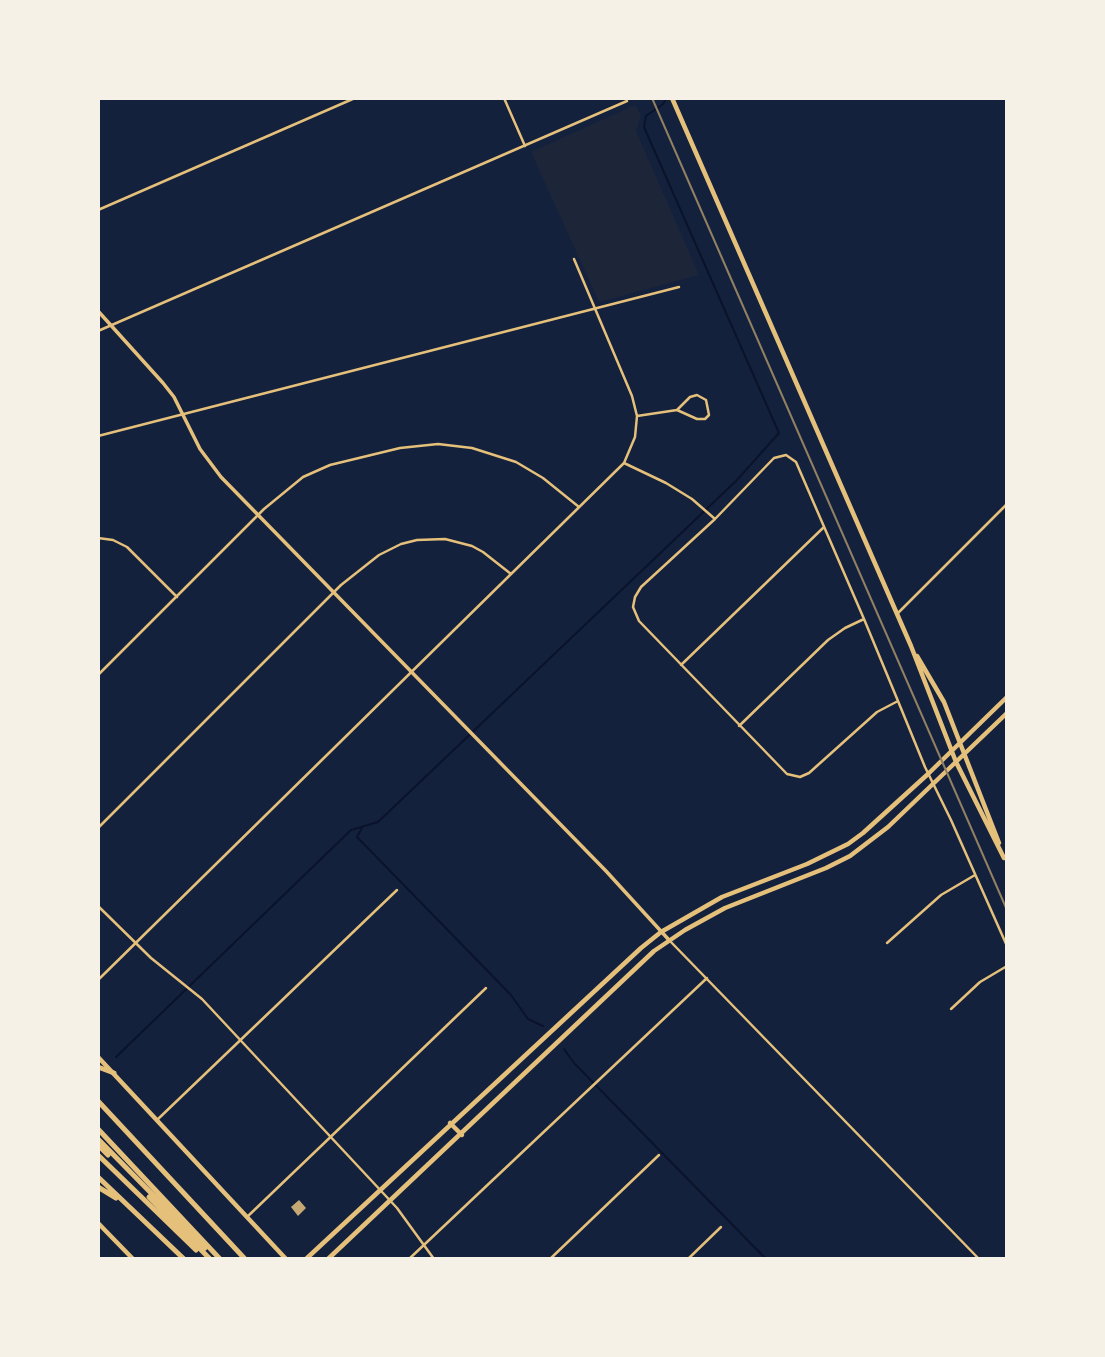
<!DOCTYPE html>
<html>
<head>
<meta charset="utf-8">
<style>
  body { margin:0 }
  #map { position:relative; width:1105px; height:1357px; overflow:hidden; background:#14213d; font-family:Manrope,sans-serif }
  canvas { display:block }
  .frame { position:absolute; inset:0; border:100px solid #f6f1e7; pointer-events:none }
</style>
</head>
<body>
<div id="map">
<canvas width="1105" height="1357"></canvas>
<div class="frame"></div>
</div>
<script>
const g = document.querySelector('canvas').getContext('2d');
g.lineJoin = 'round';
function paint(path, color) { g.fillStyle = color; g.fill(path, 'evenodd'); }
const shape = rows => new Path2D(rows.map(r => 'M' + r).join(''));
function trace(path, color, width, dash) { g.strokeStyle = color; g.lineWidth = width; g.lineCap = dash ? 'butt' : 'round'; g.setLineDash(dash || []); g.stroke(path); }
const green = shape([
  [635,105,641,115,636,131,699,275,599,302,531,152]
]);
const stream = shape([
  [363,826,357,837,511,995,528,1019,543,1026],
  [564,1049,574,1063,766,1259],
  [116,1057,351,830,378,822,737,480,779,433,644,127,646,116,663,104,667,98]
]);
const building = shape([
  [299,1200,306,1208,298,1216,291,1207]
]);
const minor = shape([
  [504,98,525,146],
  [98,210,355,98],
  [98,331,627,101],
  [637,416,677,410,690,397,697,395,706,400,709,415,705,419,697,419,677,410],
  [98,436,679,287],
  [624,463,666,483,692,499,715,519],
  [98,538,113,540,127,547,177,597],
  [897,614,1007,504],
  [681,665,824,527],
  [98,675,264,509,303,477,330,465,400,448,438,444,472,448,516,462,543,478,579,507],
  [898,701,877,712,809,773,800,777,787,774,639,621,633,607,635,597,641,587,715,519,774,458,786,455,796,462,864,619,898,701,925,767,951,820,1007,946],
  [739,726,828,640,845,628,864,619],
  [98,828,341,585,379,555,401,544,417,540,445,539,472,546,483,552,511,574],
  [98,906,151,958,202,999,397,1208,434,1259],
  [669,940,979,1259],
  [887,943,941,895,975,875],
  [98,980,624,463,635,437,637,416,632,396,574,259],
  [951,1009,980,982,1007,966],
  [157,1120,397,890],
  [247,1217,486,988],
  [409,1259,707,978],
  [550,1259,659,1155],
  [688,1259,721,1227]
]);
const tertiary = shape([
  [98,311,163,383,174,397,200,449,221,477,606,871,669,940]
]);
const secondary = shape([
  [672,98,911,646,956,762,1004,858],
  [917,656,944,702,999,843],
  [98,1057,286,1259],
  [450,1123,462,1135],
  [98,1223,133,1259],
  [306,1259,641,948,661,932,722,897,807,864,848,844,863,833,928,774,1007,697],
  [328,1259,654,951,685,930,725,908,826,868,850,856,888,827,1007,713]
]);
const motorway = shape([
  [98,1067,114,1073],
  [98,1101,245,1259],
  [98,1129,220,1259],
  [98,1139,205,1248],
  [98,1145,108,1155],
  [98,1155,196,1250],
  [98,1177,184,1259],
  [98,1187,116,1198],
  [149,1197,210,1259]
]);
const rail = shape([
  [652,98,1007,910]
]);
paint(green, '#1d2539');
trace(stream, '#0b132b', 2);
paint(building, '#c6a872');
trace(minor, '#e5c07b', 2.5);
trace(tertiary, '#e5c07b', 3.5);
trace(secondary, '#e5c07b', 4.5);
trace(motorway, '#e5c07b', 5);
trace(rail, '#918062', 2);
</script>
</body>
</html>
